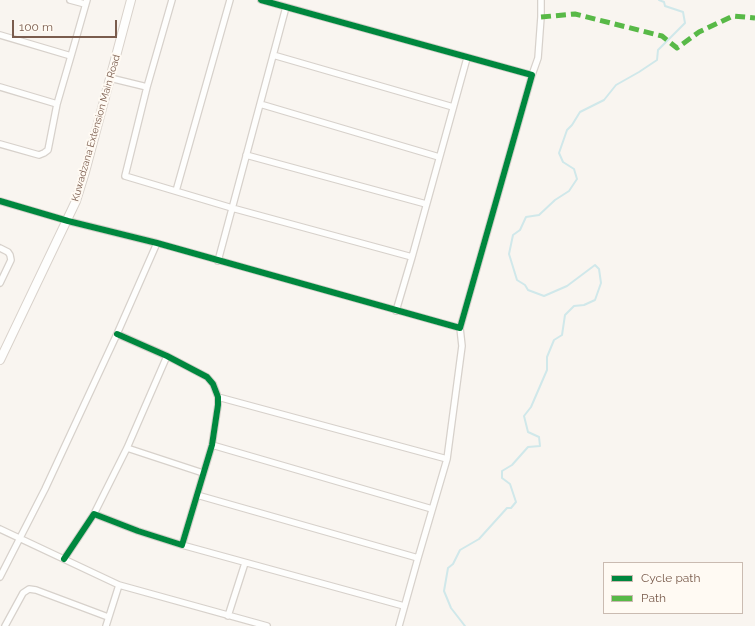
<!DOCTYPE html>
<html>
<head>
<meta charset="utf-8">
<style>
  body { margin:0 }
  #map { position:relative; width:755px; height:626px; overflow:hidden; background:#f9f5f0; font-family:Raleway,sans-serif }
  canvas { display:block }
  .legend { position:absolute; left:603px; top:562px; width:140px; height:52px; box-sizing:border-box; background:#fffaf3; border:1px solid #cabbb1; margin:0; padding:5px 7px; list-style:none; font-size:12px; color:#7a5c4d }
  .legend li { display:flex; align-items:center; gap:8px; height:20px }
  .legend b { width:20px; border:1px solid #cabbb1 }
  .scale { position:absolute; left:12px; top:20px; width:105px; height:18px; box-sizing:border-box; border:2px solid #7a5c4d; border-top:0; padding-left:5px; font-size:12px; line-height:14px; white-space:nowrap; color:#7a5c4d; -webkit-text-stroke:3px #fffaf3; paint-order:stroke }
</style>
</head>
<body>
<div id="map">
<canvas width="755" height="626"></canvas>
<ul class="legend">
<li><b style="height:5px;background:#00873e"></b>Cycle path</li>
<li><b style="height:5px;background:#58b947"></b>Path</li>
</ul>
<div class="scale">100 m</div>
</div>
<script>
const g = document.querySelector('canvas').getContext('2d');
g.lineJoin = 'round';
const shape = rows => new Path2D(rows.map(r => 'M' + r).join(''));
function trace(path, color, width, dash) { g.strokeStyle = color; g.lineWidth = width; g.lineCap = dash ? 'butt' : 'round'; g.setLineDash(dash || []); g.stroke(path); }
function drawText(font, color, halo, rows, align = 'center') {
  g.font = font + ' Raleway,sans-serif'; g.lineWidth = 4; g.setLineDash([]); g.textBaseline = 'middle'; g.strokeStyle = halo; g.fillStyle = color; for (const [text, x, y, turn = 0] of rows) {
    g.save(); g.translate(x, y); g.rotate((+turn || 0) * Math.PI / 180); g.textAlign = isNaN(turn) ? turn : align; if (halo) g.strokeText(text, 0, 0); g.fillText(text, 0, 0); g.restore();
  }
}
const stream = shape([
  [465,626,451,608,444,591,448,568,453,564,460,550,479,539,507,508,511,508,516,502,510,484,502,478,502,471,512,465,528,447,540,446,539,437,528,432,524,416,531,407,547,370,547,357,554,340,562,335,565,315,574,306,584,305,595,300,601,283,599,269,595,265,567,286,544,296,528,290,525,285,517,280,509,254,513,235,520,230,526,217,539,215,555,200,569,191,577,179,574,169,563,162,559,153,567,130,572,125,580,112,604,100,616,85,639,72,657,60,658,50,685,23,683,12,665,6,664,2,659,0]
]);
const street = shape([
  [70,0,85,4],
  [172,0,147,87,125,176,232,208,412,257,467,58],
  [0,35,71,56,87,0],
  [273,55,453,107],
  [532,75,538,58,541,17,541,0],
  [110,78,147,87],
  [0,87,57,104],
  [260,104,439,157],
  [0,144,39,155,44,153,48,150,57,104,71,56],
  [246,155,426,204],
  [176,191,230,0],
  [0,201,68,221,157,243,460,328,532,75,261,0],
  [0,248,8,252,10,255,11,260,0,283],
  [218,261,286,7],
  [396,311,412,257],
  [218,397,447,459],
  [212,445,432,509],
  [127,448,203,473],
  [197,495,418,558],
  [94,514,127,448,167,356],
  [0,529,119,585,267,626],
  [182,545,404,606],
  [64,559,94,514,138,531,182,545,212,445,218,405,218,397,213,384,207,377,167,356,117,334],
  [0,577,45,489,117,334,157,243],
  [228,616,245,563],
  [5,626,23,593,29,589,36,590,108,617],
  [106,626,119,585],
  [399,626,418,558,447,459,462,346,460,328]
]);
const secondary = shape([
  [0,360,76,201,85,172,131,0]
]);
const quiet = shape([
  [541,17,575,14,662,36,677,48,699,32,733,16,755,18]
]);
const cycleway = shape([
  [0,201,68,221,157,243,460,328,532,75,261,0],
  [64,559,94,514,138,531,182,545,212,445,218,405,218,397,213,384,207,377,167,356,117,334]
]);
const streetNames = [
  ["Kuwadzana Extension Main Road",96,128,-74]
];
trace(stream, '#d0e8ea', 2);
trace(street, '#d7d1cb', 8);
trace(secondary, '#d9d2cb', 10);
trace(street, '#fefefd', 5.5);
trace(secondary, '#fefefd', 8);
trace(quiet, '#58b947', 5, [10, 5]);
trace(cycleway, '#00873e', 6);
drawText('10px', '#7a5c4d', '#fffaf3', streetNames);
</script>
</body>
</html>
